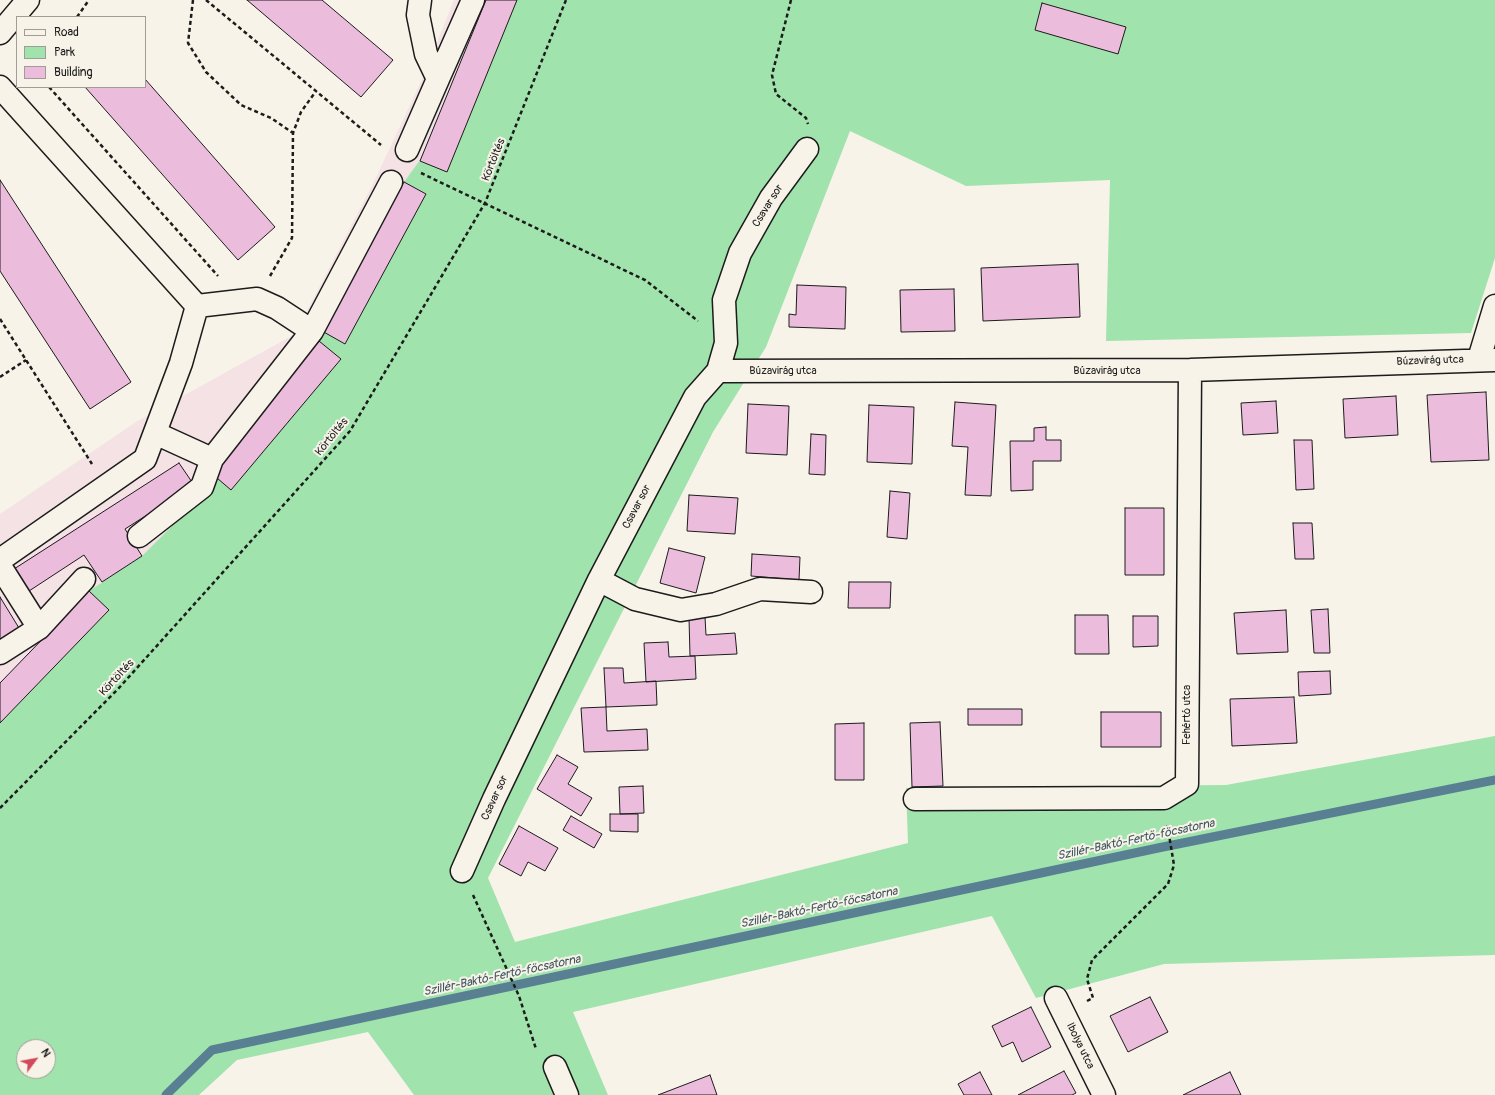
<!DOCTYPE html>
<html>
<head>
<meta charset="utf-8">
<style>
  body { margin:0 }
  #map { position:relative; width:1495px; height:1095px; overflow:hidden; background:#f7f3e8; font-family:Pangolin,sans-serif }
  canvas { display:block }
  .legend { position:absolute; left:16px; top:16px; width:130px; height:72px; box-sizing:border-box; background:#f7f3e8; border:1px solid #9f9d96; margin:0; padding:5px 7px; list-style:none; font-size:12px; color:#1c1c1c }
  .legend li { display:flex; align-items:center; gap:8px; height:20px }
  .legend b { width:20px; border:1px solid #9f9d96 }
  .north { position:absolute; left:16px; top:1039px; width:40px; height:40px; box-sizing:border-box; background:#f7f3e8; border:1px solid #9f9d96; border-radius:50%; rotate:58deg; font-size:11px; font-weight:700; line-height:16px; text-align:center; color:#1c1c1c }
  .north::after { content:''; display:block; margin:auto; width:14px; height:18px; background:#d1495b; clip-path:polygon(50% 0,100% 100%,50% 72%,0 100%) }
</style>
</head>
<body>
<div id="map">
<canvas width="1495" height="1095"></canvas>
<ul class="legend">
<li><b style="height:5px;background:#f7f3e8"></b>Road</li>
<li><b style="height:11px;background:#a0e3ad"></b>Park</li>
<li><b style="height:11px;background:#ecbcdd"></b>Building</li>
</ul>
<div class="north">N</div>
</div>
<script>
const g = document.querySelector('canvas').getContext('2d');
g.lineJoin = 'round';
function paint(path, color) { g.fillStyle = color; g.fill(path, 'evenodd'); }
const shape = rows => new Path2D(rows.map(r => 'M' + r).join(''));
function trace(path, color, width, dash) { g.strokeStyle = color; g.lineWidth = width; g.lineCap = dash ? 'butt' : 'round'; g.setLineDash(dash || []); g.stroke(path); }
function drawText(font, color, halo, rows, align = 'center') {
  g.font = font + ' Pangolin,sans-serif'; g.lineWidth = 4; g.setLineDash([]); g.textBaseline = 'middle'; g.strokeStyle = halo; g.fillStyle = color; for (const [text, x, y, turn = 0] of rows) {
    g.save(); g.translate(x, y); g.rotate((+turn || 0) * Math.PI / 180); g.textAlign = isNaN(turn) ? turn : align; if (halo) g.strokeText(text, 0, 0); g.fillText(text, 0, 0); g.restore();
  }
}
const built = shape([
  [454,0,486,0,420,161,404,182,319,341,210,472,208,490,142,556,89,591,0,683,0,514,136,422,295,334,374,182,424,75]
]);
const green = shape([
  [486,0,1495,0,1495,258,1471,333,1106,341,1110,180,966,186,850,131,766,347,713,432,488,878,515,942,908,843,906,788,1226,785,1495,736,1495,955,1164,964,1036,998,992,916,573,1012,608,1095,414,1095,368,1032,237,1060,199,1095,0,1095,0,683,89,591,142,556,208,490,210,472,319,341,404,182,420,160],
  [24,1047,48,1047,48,1071,24,1071]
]);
const stream = shape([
  [166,1095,212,1050,1158,848,1495,780]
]);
const building = shape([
  [247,0,322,0,393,60,361,97,247,0],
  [486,0,517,0,447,172,420,161,486,0],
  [1042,3,1126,27,1118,54,1035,30,1042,3],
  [145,79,275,227,238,260,85,87,145,87,145,79],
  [0,180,131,382,90,409,0,271,0,180],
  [404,182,426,194,345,344,322,331,404,182],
  [1078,264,1080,317,983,321,981,268,1078,264],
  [797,285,846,287,845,329,789,327,789,314,796,315,797,285],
  [954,289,955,331,901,332,900,290,954,289],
  [319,341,341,359,231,490,210,472,319,341],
  [1486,392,1489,460,1431,462,1427,395,1486,392],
  [1396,396,1398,435,1345,438,1343,399,1396,396],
  [1276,401,1278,433,1243,435,1241,403,1276,401],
  [955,402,996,405,991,496,965,495,968,447,952,446,955,402],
  [748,404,789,406,787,455,746,453,748,404],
  [869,405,914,407,912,464,867,462,869,405],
  [1046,427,1046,440,1061,440,1061,461,1033,461,1033,490,1011,491,1010,441,1034,441,1034,428,1046,427],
  [811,434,826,435,825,475,809,474,811,434],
  [1294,440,1312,440,1314,489,1296,490,1294,440],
  [179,463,194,485,125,529,142,556,102,582,84,555,29,591,14,569,179,463],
  [890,491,910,493,907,539,887,537,890,491],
  [689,495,738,498,735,534,687,531,689,495],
  [1125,508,1164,508,1164,575,1125,575,1125,508],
  [1293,523,1312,523,1314,559,1295,559,1293,523],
  [669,548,705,557,696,593,660,583,669,548],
  [752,554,800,557,799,580,751,576,752,554],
  [849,582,891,582,890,608,848,608,849,582],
  [89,591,109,610,0,723,0,683,89,591],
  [0,597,19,628,0,641,0,597],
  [1328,609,1330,653,1314,653,1311,610,1328,609],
  [1286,610,1288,652,1237,654,1234,613,1286,610],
  [1075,615,1108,615,1109,654,1075,654,1075,615],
  [1133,616,1158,616,1158,646,1133,647,1133,616],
  [705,617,706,635,735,633,737,654,690,656,689,618,705,617],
  [668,642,669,657,695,656,696,679,646,682,644,643,668,642],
  [604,668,623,668,624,683,656,681,657,705,606,707,604,668],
  [1330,671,1331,694,1299,696,1298,672,1330,671],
  [1294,697,1297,743,1232,746,1230,699,1294,697],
  [606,707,607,731,647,729,648,750,584,752,581,708,606,707],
  [968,709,1022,709,1022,725,968,725,968,709],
  [1101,712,1161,712,1161,747,1101,747,1101,712],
  [940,722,943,786,912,787,910,723,940,722],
  [864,723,864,780,835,780,835,724,864,723],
  [557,755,578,767,568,784,592,798,581,816,537,789,557,755],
  [643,786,644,813,620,814,619,787,643,786],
  [610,814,638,814,638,832,610,831,610,814],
  [571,816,602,834,594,848,563,830,571,816],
  [519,826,558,848,545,871,528,862,521,876,499,864,519,826],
  [1150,997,1168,1032,1128,1052,1110,1016,1150,997],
  [1031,1007,1051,1047,1022,1062,1013,1042,1002,1047,992,1026,1031,1007],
  [1064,1071,1076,1093,1072,1095,1018,1095,1064,1071],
  [980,1072,992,1095,964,1095,958,1084,980,1072],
  [1230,1072,1241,1095,1183,1095,1230,1072],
  [710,1075,717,1095,658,1095,710,1075]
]);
const path = shape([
  [193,0,188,43,206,72,241,105,271,118,293,133],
  [206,0,381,145],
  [791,0,772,75,776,94,806,118,808,124],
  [77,17,89,0],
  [49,87,218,276],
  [421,173,645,280,698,321],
  [270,276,292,238,293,133,301,112,316,91],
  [0,319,92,464],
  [0,377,26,360],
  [0,808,118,689,350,431,485,203,566,0],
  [473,895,519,996,536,1049],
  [1087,1001,1093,998,1087,979,1092,960,1168,884,1174,865,1167,823]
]);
const minor = shape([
  [420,0,418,15,426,54,438,79,473,0],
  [0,33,28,0],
  [0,87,197,306,181,363,145,459,0,560],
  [407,150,438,79],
  [197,306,257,299,277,308,312,331],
  [1479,359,1495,306],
  [718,371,1190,370,1495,360],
  [155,433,212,459,312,331,391,182],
  [139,536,202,487,212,459],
  [0,566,39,628,0,653],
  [599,580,635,599,681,610,716,604,760,589,811,592],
  [39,628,84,579],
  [915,799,1164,798,1187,784,1190,370],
  [462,871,494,799,599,580,695,397,718,371,726,343,724,300,740,253,771,198,807,149],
  [1056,998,1104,1095],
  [555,1067,567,1095]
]);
const streetNames = [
  ["Körtöltés",494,160,-68],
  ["Csavar sor",768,206,-58],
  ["Búzavirág utca",1430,361,-2],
  ["Búzavirág utca",783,371],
  ["Búzavirág utca",1107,371],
  ["Körtöltés",332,437,-51],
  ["Csavar sor",637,507,-62],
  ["Körtöltés",117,678,-47],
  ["Fehértó utca",1187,715,-90],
  ["Csavar sor",495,798,-65],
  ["Ibolya utca",1080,1046,64]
];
const waterNames = [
  ["Szillér-Baktó-Fertő-főcsatorna",1136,840,-12],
  ["Szillér-Baktó-Fertő-főcsatorna",819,908,-12],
  ["Szillér-Baktó-Fertő-főcsatorna",502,976,-12]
];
paint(built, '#f4e2e5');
paint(green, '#a0e3ad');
trace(stream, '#588092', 9);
paint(building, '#ecbcdd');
trace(building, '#1c1c1c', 1);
trace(minor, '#1c1c1c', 25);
trace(path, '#1c1c1c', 2.5, [4, 3]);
trace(minor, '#f7f3e8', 22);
drawText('11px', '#1c1c1c', '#f7f3e8', streetNames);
drawText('italic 12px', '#3f5661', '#f7f3e8', waterNames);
</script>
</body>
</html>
